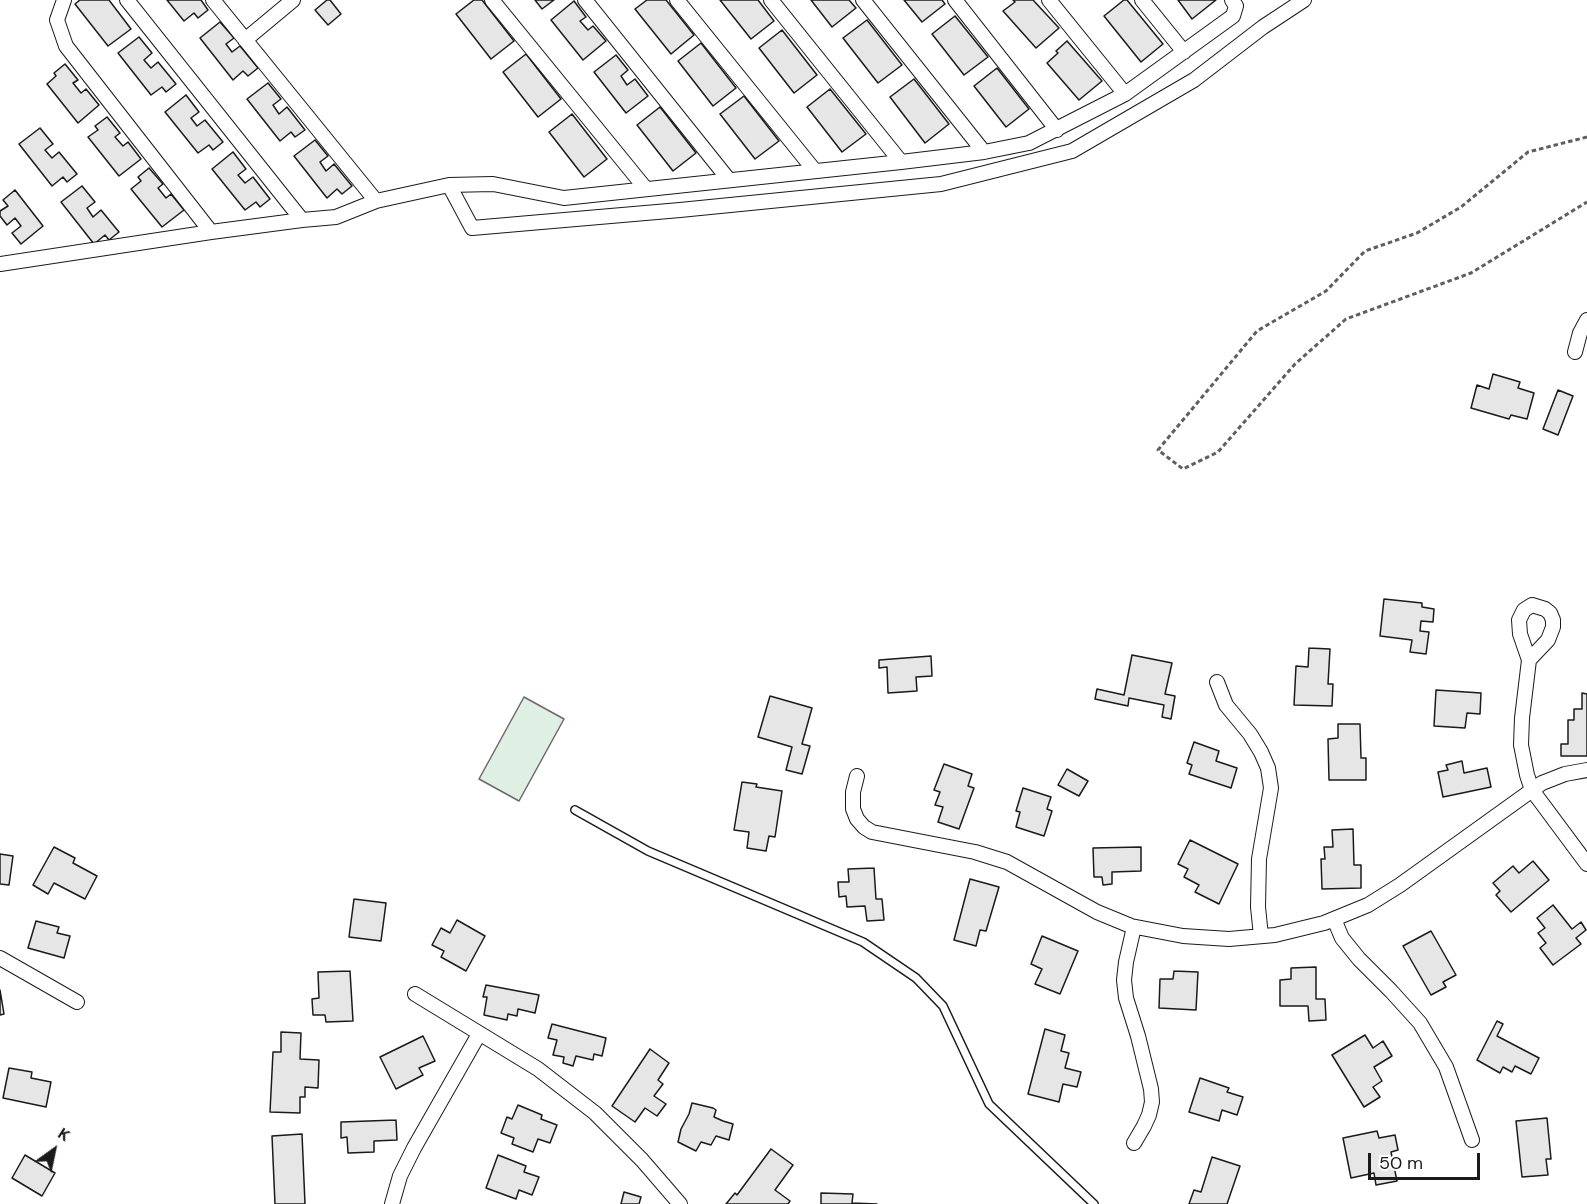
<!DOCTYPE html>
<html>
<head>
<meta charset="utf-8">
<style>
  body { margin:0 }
  #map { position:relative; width:1587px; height:1204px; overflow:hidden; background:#fff; font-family:"DM Sans",sans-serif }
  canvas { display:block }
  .north { position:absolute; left:24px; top:1120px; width:60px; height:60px; -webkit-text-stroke:4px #fff; paint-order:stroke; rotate:33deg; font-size:16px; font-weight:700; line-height:24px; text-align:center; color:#1a1a1a }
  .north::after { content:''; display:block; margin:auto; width:21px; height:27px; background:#1a1a1a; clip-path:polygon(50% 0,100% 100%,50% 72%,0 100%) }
  .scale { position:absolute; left:1368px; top:1153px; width:112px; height:27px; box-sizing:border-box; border:3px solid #1a1a1a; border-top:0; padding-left:8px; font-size:18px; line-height:21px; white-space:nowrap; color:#1a1a1a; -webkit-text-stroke:4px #fff; paint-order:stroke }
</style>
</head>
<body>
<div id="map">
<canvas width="1587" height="1204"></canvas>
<div class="north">K</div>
<div class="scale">50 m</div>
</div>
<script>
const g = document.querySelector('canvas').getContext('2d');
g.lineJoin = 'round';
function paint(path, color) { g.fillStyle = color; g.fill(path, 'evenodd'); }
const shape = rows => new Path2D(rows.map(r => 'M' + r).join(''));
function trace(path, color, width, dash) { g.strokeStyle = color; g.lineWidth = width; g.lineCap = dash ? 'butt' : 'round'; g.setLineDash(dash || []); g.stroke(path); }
const green = shape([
  [524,697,564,719,519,801,479,779,524,697]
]);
const building = shape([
  [80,0,109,0,131,29,108,46,75,4,80,0],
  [167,0,201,0,208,10,198,18,194,13,184,21,167,0],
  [327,0,330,0,341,14,328,25,315,10,327,0],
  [474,0,482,0,514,41,491,59,456,14,474,0],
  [535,0,554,0,542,9,535,0],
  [647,0,666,0,694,35,671,54,635,9,647,0],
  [720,0,758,0,774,21,751,39,720,0],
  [811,0,849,0,856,8,832,27,811,0],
  [904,0,942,0,945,4,922,22,904,0],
  [1013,0,1033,0,1059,28,1036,48,1003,11,1015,2,1013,0],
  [1124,0,1127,0,1163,44,1141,62,1104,16,1124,0],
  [1178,0,1216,0,1192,19,1178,0],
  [574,1,586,17,580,21,588,30,593,26,606,41,583,60,551,20,574,1],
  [955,16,988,57,964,75,932,34,955,16],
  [867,20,902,65,878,83,843,38,867,20],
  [220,22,234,38,226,44,232,52,240,46,258,68,248,76,243,71,233,80,200,38,220,22],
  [782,30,817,75,794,93,759,48,782,30],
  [139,37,152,53,144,60,151,68,158,62,176,84,166,92,162,87,151,95,118,53,139,37],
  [1067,41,1102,81,1079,100,1047,63,1058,53,1056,51,1067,41],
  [701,43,736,88,713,106,678,61,701,43],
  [526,54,561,99,538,117,503,72,526,54],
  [616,55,628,70,621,76,627,85,635,79,648,96,626,113,594,72,616,55],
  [65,64,78,80,73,83,81,93,86,89,99,105,78,123,47,84,56,76,54,73,65,64],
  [997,68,1029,109,1006,127,974,86,997,68],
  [914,79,949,124,925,143,890,97,914,79],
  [268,83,281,99,273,105,279,114,287,107,305,130,295,137,291,132,280,141,247,99,268,83],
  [830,89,866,134,842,152,807,107,830,89],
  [186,95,199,112,191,118,197,126,205,120,223,142,213,150,209,145,198,153,165,112,186,95],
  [744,96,779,141,755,159,720,114,744,96],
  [660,107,696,153,673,171,637,125,660,107],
  [572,114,607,159,584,177,549,132,572,114],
  [107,117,120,133,115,137,123,146,128,142,141,159,119,176,88,137,98,130,95,126,107,117],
  [40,128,53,144,45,150,52,158,59,152,77,174,67,182,63,177,52,186,19,144,40,128],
  [315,140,328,156,320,162,326,171,334,164,352,186,342,194,337,189,327,198,294,156,315,140],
  [233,152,246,169,238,175,245,183,253,177,270,199,260,207,256,202,245,210,212,169,233,152],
  [149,168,163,184,158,188,166,198,171,194,184,210,162,227,131,189,141,181,138,177,149,168],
  [82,186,95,202,87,208,93,217,101,210,119,232,109,240,105,235,94,244,61,202,82,186],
  [15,190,43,226,21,244,12,233,21,226,15,218,7,225,0,216,0,211,8,206,3,200,15,190],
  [1493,374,1520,382,1518,388,1534,393,1527,419,1511,415,1509,419,1471,408,1477,385,1489,389,1493,374],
  [1558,390,1573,396,1558,435,1543,429,1558,390],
  [1384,599,1422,603,1422,607,1434,609,1433,622,1421,621,1420,631,1429,632,1426,654,1410,652,1412,640,1380,636,1384,599],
  [1309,648,1330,649,1328,684,1333,684,1332,706,1294,705,1296,666,1308,667,1309,648],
  [1132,655,1172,663,1165,694,1175,696,1171,719,1162,717,1164,705,1129,698,1128,706,1095,699,1097,689,1124,695,1132,655],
  [931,656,932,676,916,677,917,691,888,693,887,667,879,668,879,660,931,656],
  [1436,690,1481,693,1480,714,1467,713,1465,728,1434,726,1436,690],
  [1582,693,1587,694,1587,756,1561,756,1561,744,1568,744,1568,720,1574,720,1574,709,1582,709,1582,693],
  [770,696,812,708,802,744,810,746,802,774,786,770,792,747,758,737,770,696],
  [1338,724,1360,724,1361,758,1366,758,1366,780,1329,780,1328,739,1338,738,1338,724],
  [1194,742,1219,751,1216,761,1237,768,1231,788,1189,774,1192,765,1187,763,1194,742],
  [1462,761,1464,773,1487,768,1491,787,1443,797,1438,772,1448,770,1446,765,1462,761],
  [944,764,972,774,968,786,974,788,959,829,938,822,943,807,935,805,940,792,934,790,944,764],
  [1067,769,1088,781,1079,796,1058,785,1067,769],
  [742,782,757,784,756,787,782,791,775,837,769,836,766,851,747,848,749,832,734,830,742,782],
  [1023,788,1051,797,1047,809,1052,811,1044,836,1016,827,1020,812,1016,811,1023,788],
  [1353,829,1354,865,1361,865,1361,888,1322,889,1321,859,1325,859,1324,847,1333,847,1332,830,1353,829],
  [1190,840,1238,864,1219,904,1195,892,1199,885,1184,877,1188,869,1178,864,1190,840],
  [54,847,75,858,73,863,97,876,85,899,54,883,48,894,33,885,54,847],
  [1141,847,1141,871,1112,872,1112,884,1103,885,1102,877,1094,877,1093,848,1141,847],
  [0,854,13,856,9,885,0,884,0,854],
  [1533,861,1549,880,1511,912,1496,895,1500,891,1493,883,1513,866,1519,873,1533,861],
  [874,868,876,899,882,899,884,920,867,921,865,906,847,907,846,896,839,897,838,882,849,882,848,869,874,868],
  [970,879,999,887,986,931,980,930,976,946,954,940,970,879],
  [354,899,386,903,381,941,349,937,354,899],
  [1553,905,1572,929,1581,922,1586,930,1576,938,1581,944,1553,965,1540,948,1546,943,1538,933,1545,928,1537,918,1553,905],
  [457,920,485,936,466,971,441,957,444,951,432,945,441,928,450,933,457,920],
  [36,921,59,927,57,933,70,936,64,958,28,948,36,921],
  [1431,931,1456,975,1443,982,1446,987,1431,995,1403,946,1431,931],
  [1042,936,1078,951,1060,994,1035,984,1042,969,1031,964,1042,936],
  [1316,967,1316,999,1325,999,1326,1020,1309,1021,1308,1006,1280,1006,1280,980,1291,979,1291,968,1316,967],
  [350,971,353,1021,326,1022,325,1015,313,1015,312,999,319,998,318,972,350,971],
  [1174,971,1198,972,1196,1010,1159,1008,1160,979,1173,979,1174,971],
  [486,985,539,995,535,1013,518,1009,517,1016,508,1014,507,1020,484,1015,487,997,483,997,486,985],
  [0,990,4,1014,0,1015,0,990],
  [1497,1021,1503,1024,1497,1036,1539,1058,1531,1074,1515,1066,1512,1072,1503,1067,1500,1073,1477,1060,1497,1021],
  [552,1024,606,1038,602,1056,594,1054,593,1060,576,1056,573,1066,563,1063,564,1057,553,1055,557,1040,548,1038,552,1024],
  [1045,1029,1065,1035,1061,1051,1069,1053,1065,1068,1081,1072,1077,1087,1063,1084,1059,1102,1028,1094,1045,1029],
  [281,1032,301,1033,300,1059,319,1060,318,1088,305,1087,305,1097,300,1097,300,1113,270,1112,273,1052,281,1052,281,1032],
  [1365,1035,1373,1048,1383,1041,1392,1056,1374,1067,1382,1081,1373,1087,1380,1097,1364,1107,1332,1055,1365,1035],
  [423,1036,435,1061,419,1068,423,1075,396,1089,380,1057,423,1036],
  [650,1049,669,1063,658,1080,663,1084,654,1096,666,1104,657,1116,645,1108,635,1122,612,1106,650,1049],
  [9,1068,32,1072,31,1078,51,1082,46,1107,3,1098,9,1068],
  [1200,1078,1229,1088,1227,1092,1243,1097,1237,1115,1222,1110,1219,1121,1189,1112,1200,1078],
  [692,1103,713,1108,716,1110,714,1117,723,1121,733,1124,729,1140,716,1136,711,1145,701,1142,696,1151,678,1142,681,1129,689,1114,692,1103],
  [518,1105,542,1115,541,1119,557,1125,550,1143,538,1139,533,1152,512,1144,514,1138,501,1133,507,1117,512,1119,518,1105],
  [1547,1118,1551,1159,1546,1159,1548,1175,1522,1177,1516,1121,1547,1118],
  [396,1120,397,1140,374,1141,374,1152,348,1153,347,1137,341,1138,341,1122,396,1120],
  [1377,1131,1379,1138,1395,1135,1398,1150,1391,1152,1397,1181,1376,1185,1374,1173,1351,1178,1343,1138,1377,1131],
  [302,1134,305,1204,275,1204,272,1136,302,1134],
  [771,1149,793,1165,775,1190,790,1201,788,1204,726,1204,735,1193,737,1195,771,1149],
  [25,1155,55,1173,42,1196,12,1178,25,1155],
  [498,1155,526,1166,524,1172,539,1177,532,1195,519,1190,516,1199,486,1188,498,1155],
  [1212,1157,1240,1166,1227,1204,1189,1204,1194,1190,1201,1192,1212,1157],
  [624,1192,641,1197,639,1204,621,1204,624,1192],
  [821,1193,853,1194,852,1203,877,1204,821,1204,821,1193]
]);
const path = shape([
  [1587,137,1528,152,1461,207,1417,233,1365,251,1326,291,1257,331,1158,450,1183,469,1218,452,1295,364,1346,319,1471,273,1587,202]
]);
const service = shape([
  [575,810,648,851,863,942,916,978,943,1006,989,1104,1094,1204]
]);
const minor = shape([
  [64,0,57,20,66,46,211,232],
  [127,0,302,220],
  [213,0,376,201],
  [492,0,646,189],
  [585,0,729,180],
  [677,0,815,171],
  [771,0,901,162],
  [863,0,984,152],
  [955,0,1057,130],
  [1049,0,1125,94],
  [1142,0,1184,52],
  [245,40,293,0],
  [449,185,472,228,680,210,941,184,1072,151,1194,80,1263,27,1304,0],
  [0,264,211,232,302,220,336,217,376,201,449,185,493,184,564,198,901,162,984,152,1029,143,1125,94,1233,16,1236,6,1232,0],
  [1575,352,1580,333,1587,320],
  [1529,660,1520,634,1519,620,1524,610,1532,605,1545,609,1550,613,1553,620,1553,627,1548,640,1529,660,1522,718,1521,745,1527,775,1532,790,1587,864],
  [1217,682,1226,705,1250,734,1261,752,1268,768,1271,788,1259,859,1258,907,1261,936],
  [857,776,853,792,853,809,857,819,864,827,872,832,975,852,1007,862,1097,912,1131,926,1183,936,1229,939,1275,935,1324,923,1368,905,1400,885,1542,783,1565,774,1587,770],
  [1334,919,1342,938,1359,959,1391,991,1420,1023,1446,1067,1472,1140],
  [0,958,77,1002],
  [415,994,538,1069,595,1113,642,1160,680,1204],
  [1134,1143,1144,1126,1149,1115,1152,1102,1151,1089,1138,1036,1126,998,1124,980,1126,962,1134,927],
  [392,1204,400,1176,414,1148,479,1034]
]);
paint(green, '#e0efe3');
trace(green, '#6a6a6a', 1.5);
paint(building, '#e6e6e6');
trace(building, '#1a1a1a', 1.5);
trace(service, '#1a1a1a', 10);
trace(minor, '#1a1a1a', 16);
trace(path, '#5f5f5f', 3, [4.5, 3]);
trace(service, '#fff', 7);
trace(minor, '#fff', 14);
</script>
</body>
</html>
